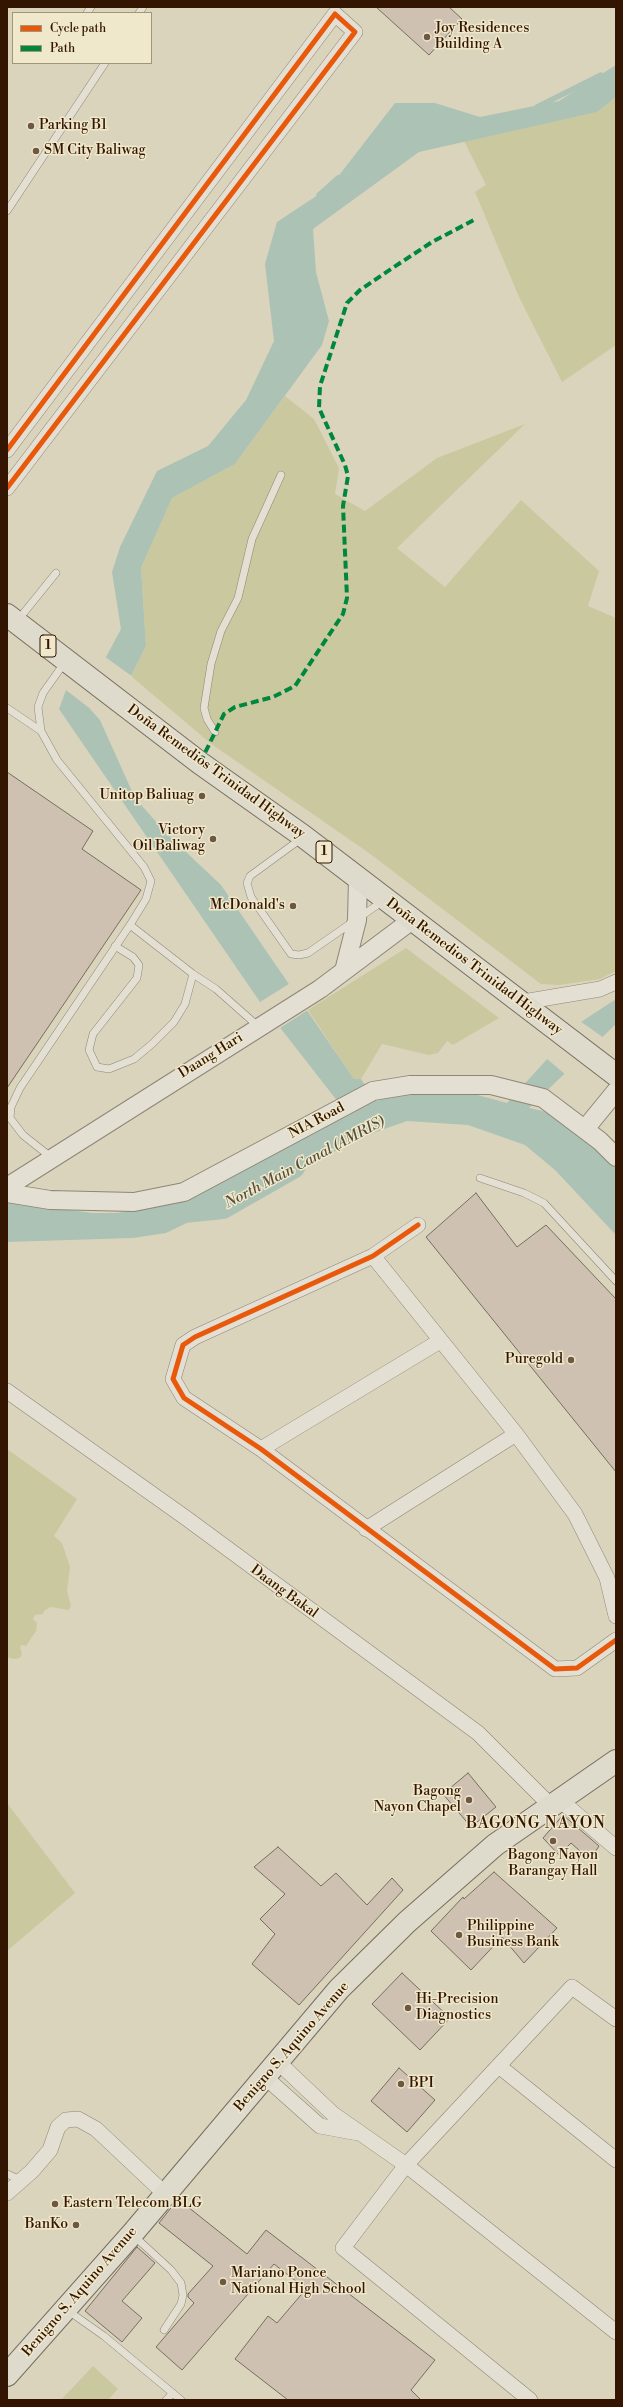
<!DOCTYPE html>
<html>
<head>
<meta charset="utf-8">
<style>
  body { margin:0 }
  #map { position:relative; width:623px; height:2407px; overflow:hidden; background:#dbd4bc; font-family:"Libre Bodoni",serif }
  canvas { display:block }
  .frame { position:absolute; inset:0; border:8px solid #331501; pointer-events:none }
  .legend { position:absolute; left:12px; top:12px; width:140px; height:52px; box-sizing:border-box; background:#f0e8cb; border:1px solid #a4947a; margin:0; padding:5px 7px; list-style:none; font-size:12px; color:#331501 }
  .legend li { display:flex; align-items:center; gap:8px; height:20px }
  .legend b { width:20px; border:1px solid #a4947a }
</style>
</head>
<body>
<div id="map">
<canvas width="623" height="2407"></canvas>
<div class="frame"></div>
<ul class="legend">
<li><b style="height:5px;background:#e8590c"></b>Cycle path</li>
<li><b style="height:5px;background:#00873e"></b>Path</li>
</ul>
</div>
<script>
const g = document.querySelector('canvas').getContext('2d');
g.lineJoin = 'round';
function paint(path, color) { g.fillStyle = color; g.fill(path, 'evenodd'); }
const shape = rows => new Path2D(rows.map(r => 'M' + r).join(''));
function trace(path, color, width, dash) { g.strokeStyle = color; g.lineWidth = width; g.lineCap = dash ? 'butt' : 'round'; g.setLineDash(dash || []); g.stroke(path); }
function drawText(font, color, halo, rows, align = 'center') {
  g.font = font + ' "Libre Bodoni",serif'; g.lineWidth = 3; g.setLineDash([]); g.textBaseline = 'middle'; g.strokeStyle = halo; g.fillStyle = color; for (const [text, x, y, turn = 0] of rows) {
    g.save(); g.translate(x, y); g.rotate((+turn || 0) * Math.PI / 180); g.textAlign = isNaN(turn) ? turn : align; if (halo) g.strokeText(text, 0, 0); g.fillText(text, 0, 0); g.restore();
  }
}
const green = shape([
  [616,97,616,345,562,382,519,297,475,192,486,185,464,141,597,112],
  [285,396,314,419,339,468,335,494,365,511,437,458,525,424,397,548,445,587,521,500,599,571,588,606,616,618,616,971,600,979,559,985,541,984,369,853,210,743,131,676,146,646,141,568,172,498,235,464],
  [406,948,499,1018,453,1045,447,1041,438,1053,429,1055,382,1044,361,1079,354,1079,308,1010],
  [7,1449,77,1499,54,1536,62,1543,70,1567,67,1591,71,1606,69,1610,50,1607,44,1611,43,1614,35,1615,33,1619,37,1623,36,1631,26,1646,22,1645,20,1647,22,1654,20,1658,14,1659,7,1657],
  [7,1803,75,1893,7,1951],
  [93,2366,118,2389,108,2400,61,2400]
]);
const water = shape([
  [616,65,616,97,597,112,419,152,313,229,316,272,329,321,322,345,235,464,172,498,141,568,146,646,131,676,90,709,100,720,135,798,167,834,221,885,354,1079,361,1079,376,1101,409,1090,470,1093,507,1103,581,1022,616,999,616,1024,529,1108,543,1111,570,1125,596,1145,616,1166,616,1235,555,1170,525,1145,468,1125,407,1121,373,1133,166,1233,133,1238,7,1242,7,1202,93,1213,117,1213,186,1201,346,1112,260,1002,59,709,66,690,106,657,121,629,112,572,120,547,157,471,208,446,246,400,274,341,265,264,277,222,330,187,395,103,435,103,480,117,559,101]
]);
const pier = shape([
  [104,656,133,677,93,709,97,714,66,690],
  [289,984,308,1010,280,1028,260,1002],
  [580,1021,604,1038,566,1075,546,1058]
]);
const stream = shape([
  [537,107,601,75],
  [319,195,338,178]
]);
const canal = shape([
  [184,1213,223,1209,295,1168]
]);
const building = shape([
  [376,7,449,7,462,19,429,55,376,7],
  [7,772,93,831,82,849,141,890,7,1088,7,772],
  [476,1193,517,1247,546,1225,616,1299,616,1472,426,1237,476,1193],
  [468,1773,496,1807,471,1827,443,1794,468,1773],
  [563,1815,599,1846,590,1860,571,1843,559,1855,543,1838,563,1815],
  [278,1847,321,1886,336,1873,367,1905,392,1878,403,1890,299,2005,252,1964,275,1934,260,1919,285,1894,254,1867,278,1847],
  [494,1872,557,1928,524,1963,502,1937,471,1970,431,1931,463,1897,464,1899,494,1872],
  [402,1973,450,2018,420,2050,372,2004,402,1973],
  [399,2068,435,2100,407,2132,371,2101,399,2068],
  [178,2199,247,2254,266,2230,435,2360,411,2390,421,2400,288,2400,235,2359,268,2316,277,2323,306,2289,274,2264,182,2370,156,2347,194,2303,188,2297,188,2294,213,2266,159,2223,178,2199],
  [137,2247,155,2263,122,2301,142,2318,122,2342,85,2311,137,2247]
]);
const service = shape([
  [87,13,91,7],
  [139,13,143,7],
  [7,211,105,63],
  [18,620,56,573],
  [7,708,41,731],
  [215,732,207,719,204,708,211,664,221,631,238,598,252,539,281,475],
  [302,838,250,876,247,883,251,897,291,954,299,955,308,953,383,901],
  [130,925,193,974,216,989,259,1027],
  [115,946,133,957,139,965,137,978,93,1034,89,1050,97,1067,109,1069,134,1059,152,1044,174,1022,185,1004,193,974],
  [52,1158,23,1135,10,1118,11,1107,20,1088,130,925,146,899,151,881,144,867,57,760,41,731,38,707,43,693,65,662],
  [480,1178,524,1193,544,1203,616,1281],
  [7,2174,21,2180],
  [133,2235,171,2270,181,2283,183,2295,181,2304,164,2330],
  [67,2310,104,2336,181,2400],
  [166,2400,173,2393]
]);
const minor = shape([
  [7,450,335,14,355,32,7,488],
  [523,1002,600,989,616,982],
  [418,1225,373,1256,195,1337,183,1345,173,1379,184,1398,261,1449,555,1669,577,1668,616,1640],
  [373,1256,516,1434,575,1514,607,1578,616,1616],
  [7,1391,186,1518,478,1733,551,1806],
  [261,1449,440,1341],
  [366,1529,516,1434],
  [560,1800,616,1848],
  [278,2062,333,2114,406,2165,616,2332],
  [500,2067,616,2160],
  [265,2077,320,2126,358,2133],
  [7,2193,32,2171,50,2150,58,2127,66,2120,78,2119,96,2129,164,2193],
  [530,2400,343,2248,406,2165,572,1987,616,2019]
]);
const tertiary = shape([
  [344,971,357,920,358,878],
  [585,1129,616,1091],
  [7,1187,320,989,412,920],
  [7,1193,50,1200,134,1202,184,1192,373,1091,410,1085,491,1085,543,1098,600,1141,616,1157]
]);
const primary = shape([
  [7,2375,132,2234,339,1989,407,1922,495,1845,616,1761]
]);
const trunk = shape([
  [7,615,200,763,303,836,616,1075]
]);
const quiet = shape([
  [200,763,224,714,235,707,273,697,295,686,343,614,347,598,343,506,348,476,345,465,319,408,320,386,347,303,360,290,382,275,432,242,474,220]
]);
const cycleway = shape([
  [7,450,335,14,355,32,7,488],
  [418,1225,373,1256,195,1337,183,1345,173,1379,184,1398,261,1449,555,1669,577,1668,616,1640]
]);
const markers = [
  [427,37,4,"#6e5842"],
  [31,126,4,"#6e5842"],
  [36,151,4,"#6e5842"],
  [202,796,4,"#6e5842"],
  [213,839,4,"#6e5842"],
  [293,906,4,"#6e5842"],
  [571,1360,4,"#6e5842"],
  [469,1800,4,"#6e5842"],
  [553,1841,4,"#6e5842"],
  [459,1935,4,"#6e5842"],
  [408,2008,4,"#6e5842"],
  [401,2084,4,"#6e5842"],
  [55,2204,4,"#6e5842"],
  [76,2225,4,"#6e5842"],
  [223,2282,4,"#6e5842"]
];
const shields = [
  [48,646,16],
  [324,852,16]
];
const shieldNames = [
  ["1",48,646],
  ["1",324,852]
];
const poiNames = [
  ["Joy Residences",435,29],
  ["Building A",435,45],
  ["Parking B1",39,126],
  ["SM City Baliwag",44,151],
  ["Unitop Baliuag",194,796,"right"],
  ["Victory",205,831,"right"],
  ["Oil Baliwag",205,847,"right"],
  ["McDonald's",285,906,"right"],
  ["Puregold",563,1360,"right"],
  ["Bagong",461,1792,"right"],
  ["Nayon Chapel",461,1808,"right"],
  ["Bagong Nayon",553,1856,"center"],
  ["Barangay Hall",553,1872,"center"],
  ["Philippine",467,1927],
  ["Business Bank",467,1943],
  ["Hi-Precision",416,2000],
  ["Diagnostics",416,2016],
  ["BPI",409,2084],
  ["Eastern Telecom BLG",63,2204],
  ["BanKo",68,2225,"right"],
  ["Mariano Ponce",231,2274],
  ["National High School",231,2290]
];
const streetNames = [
  ["Doña Remedios Trinidad Highway",216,772,36],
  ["Doña Remedios Trinidad Highway",474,967,37],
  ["Daang Hari",211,1056,-32],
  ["NIA Road",317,1121,-28],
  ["Daang Bakal",284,1592,36],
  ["Benigno S. Aquino Avenue",292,2047,-49],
  ["Benigno S. Aquino Avenue",80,2292,-49]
];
const waterNames = [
  ["North Main Canal (AMRIS)",305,1163,-28]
];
const quarterNames = [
  ["BAGONG NAYON",536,1824]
];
paint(green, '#cac89e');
paint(water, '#acc2b4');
paint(pier, '#dbd4bc');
trace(stream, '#acc2b4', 5.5);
trace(canal, '#acc2b4', 20);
paint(building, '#cfc1b2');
trace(building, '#766d5e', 1);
trace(service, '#8e8676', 8);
trace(minor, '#8e8676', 16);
trace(tertiary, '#8e8676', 20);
trace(primary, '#766d5e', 24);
trace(trunk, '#766d5e', 24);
trace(service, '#e3dfd3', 7);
trace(minor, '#e3dfd3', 15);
trace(tertiary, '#e3dfd3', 18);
trace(primary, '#dedacc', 22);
trace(trunk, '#dedacc', 22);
trace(quiet, '#00873e', 4, [8, 4]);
trace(cycleway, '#e8590c', 5);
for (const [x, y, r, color] of markers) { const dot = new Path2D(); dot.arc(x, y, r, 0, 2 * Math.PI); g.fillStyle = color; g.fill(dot); trace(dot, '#f0e8cb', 1.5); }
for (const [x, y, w] of shields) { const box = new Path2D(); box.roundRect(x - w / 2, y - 11, w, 22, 3); g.fillStyle = '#f0e8cb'; g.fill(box); trace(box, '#331501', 1); }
drawText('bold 13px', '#331501', null, shieldNames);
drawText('14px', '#331501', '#f0e8cb', poiNames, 'left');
drawText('14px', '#331501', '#f0e8cb', streetNames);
drawText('italic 15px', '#564f3e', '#f0e8cb', waterNames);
g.letterSpacing = '1px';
drawText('16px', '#331501', '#f0e8cb', quarterNames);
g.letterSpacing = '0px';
</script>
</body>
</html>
